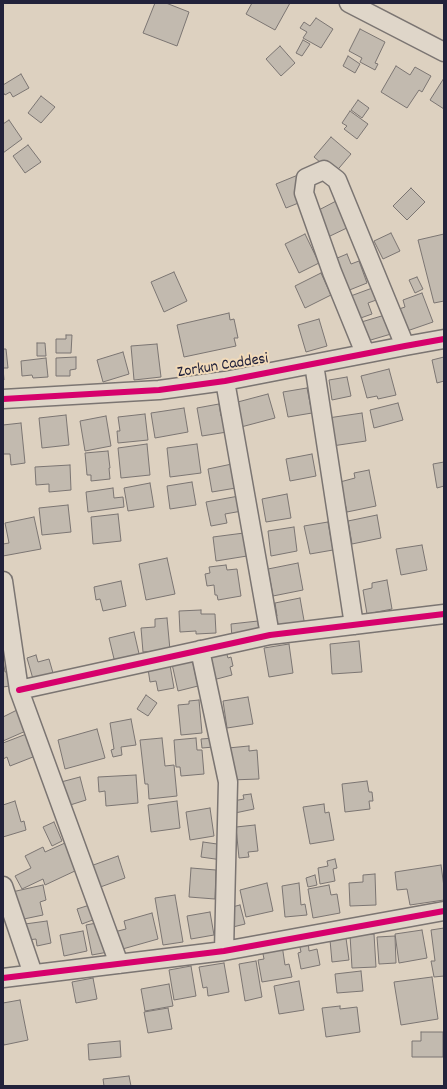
<!DOCTYPE html>
<html>
<head>
<meta charset="utf-8">
<style>
  body { margin:0 }
  #map { position:relative; width:447px; height:1089px; overflow:hidden; background:#ddd1c0; font-family:Dekko,sans-serif }
  canvas { display:block }
  .frame { position:absolute; inset:0; border:4px solid #22223b; pointer-events:none }
</style>
</head>
<body>
<div id="map">
<canvas width="447" height="1089"></canvas>
<div class="frame"></div>
</div>
<script>
const g = document.querySelector('canvas').getContext('2d');
g.lineJoin = 'round';
function paint(path, color) { g.fillStyle = color; g.fill(path, 'evenodd'); }
const shape = rows => new Path2D(rows.map(r => 'M' + r).join(''));
function trace(path, color, width, dash) { g.strokeStyle = color; g.lineWidth = width; g.lineCap = dash ? 'butt' : 'round'; g.setLineDash(dash || []); g.stroke(path); }
function drawText(font, color, halo, rows, align = 'center') {
  g.font = font + ' Dekko,sans-serif'; g.lineWidth = 4; g.setLineDash([]); g.textBaseline = 'middle'; g.strokeStyle = halo; g.fillStyle = color; for (const [text, x, y, turn = 0] of rows) {
    g.save(); g.translate(x, y); g.rotate((+turn || 0) * Math.PI / 180); g.textAlign = isNaN(turn) ? turn : align; if (halo) g.strokeText(text, 0, 0); g.fillText(text, 0, 0); g.restore();
  }
}
const building = shape([
  [155,3,166,3,189,12,177,46,143,33,155,3],
  [252,3,290,3,275,30,246,14,252,3],
  [316,18,333,29,321,48,303,38,307,32,300,28,304,22,310,26,316,18],
  [360,29,385,42,375,63,378,64,375,70,360,62,362,58,349,51,360,29],
  [303,40,310,44,302,56,296,53,303,40],
  [280,46,295,63,281,76,266,59,280,46],
  [348,56,360,64,355,73,343,66,348,56],
  [396,66,410,75,415,67,431,76,422,92,419,90,407,108,381,92,396,66],
  [21,74,29,88,13,97,10,92,5,95,3,92,3,85,21,74],
  [444,78,444,109,430,100,444,78],
  [41,96,55,107,41,123,28,113,41,96],
  [358,100,369,108,362,118,351,110,358,100],
  [350,111,368,124,357,139,344,129,347,126,342,123,350,111],
  [9,120,22,139,3,153,3,124,9,120],
  [331,137,351,154,334,174,314,157,331,137],
  [28,145,41,162,25,173,13,156,28,145],
  [298,175,301,202,286,208,276,184,298,175],
  [411,188,425,202,407,220,393,206,411,188],
  [338,200,351,226,328,237,315,212,338,200],
  [391,233,400,251,383,259,374,241,391,233],
  [305,234,319,263,299,273,285,244,305,234],
  [444,234,444,301,434,303,418,240,444,234],
  [347,254,351,264,359,261,367,283,342,293,330,261,347,254],
  [174,272,187,301,164,312,151,282,174,272],
  [321,273,331,295,305,308,295,286,321,273],
  [417,277,423,289,415,293,409,280,417,277],
  [375,287,379,299,368,303,372,314,355,320,348,297,375,287],
  [422,293,433,322,407,331,399,309,405,307,403,300,422,293],
  [229,313,230,320,234,319,238,338,234,338,236,346,184,357,177,325,229,313],
  [385,315,391,334,364,342,358,323,385,315],
  [319,319,327,346,306,352,298,325,319,319],
  [66,335,72,335,71,353,56,353,56,339,66,339,66,335],
  [37,343,45,343,46,356,37,356,37,343],
  [157,344,161,377,134,380,131,346,157,344],
  [3,349,6,349,8,368,3,368,4,380,3,380,3,349],
  [123,352,129,374,103,382,97,360,123,352],
  [76,357,76,369,70,370,70,376,56,376,56,358,76,357],
  [444,357,444,381,437,383,432,360,444,357],
  [46,358,48,377,33,378,32,375,22,376,21,361,46,358],
  [389,369,396,395,378,399,377,396,367,398,361,376,389,369],
  [347,377,351,396,332,400,329,380,347,377],
  [307,388,312,413,288,417,283,392,307,388],
  [268,394,275,418,241,427,234,403,268,394],
  [398,403,403,420,374,428,370,410,398,403],
  [219,404,221,416,224,416,227,432,202,436,197,408,219,404],
  [184,408,188,432,155,438,151,413,184,408],
  [362,413,366,441,332,446,328,418,362,413],
  [145,414,148,440,118,443,117,431,120,431,118,417,145,414],
  [66,415,69,445,42,448,39,418,66,415],
  [106,416,111,446,85,451,80,421,106,416],
  [21,423,25,463,11,465,10,454,3,454,3,425,21,423],
  [147,444,150,475,121,478,118,448,147,444],
  [197,444,201,473,170,477,167,448,197,444],
  [108,451,110,468,109,468,110,479,91,481,91,475,87,475,85,453,108,451],
  [312,454,316,476,290,481,286,459,312,454],
  [444,462,444,486,437,488,433,464,444,462],
  [232,464,236,488,212,492,208,469,232,464],
  [70,465,71,490,49,492,49,484,36,485,35,467,70,465],
  [369,470,376,506,347,512,340,482,355,478,354,473,369,470],
  [192,482,196,505,170,509,167,486,192,482],
  [150,483,154,507,128,511,124,488,150,483],
  [113,488,114,498,123,497,124,507,88,512,86,492,113,488],
  [287,494,291,518,266,522,262,499,287,494],
  [239,496,242,511,225,514,227,523,211,526,206,502,239,496],
  [68,505,71,532,42,535,39,508,68,505],
  [118,514,121,541,93,544,91,517,118,514],
  [377,515,381,538,352,544,348,521,377,515],
  [34,517,41,549,3,556,3,544,9,543,5,523,34,517],
  [328,522,333,550,310,554,304,526,328,522],
  [294,527,297,551,271,556,268,531,294,527],
  [244,533,247,556,216,561,213,537,244,533],
  [422,545,427,570,401,575,396,549,422,545],
  [167,558,175,594,146,600,139,564,167,558],
  [298,563,303,590,273,596,268,569,298,563],
  [226,565,227,570,237,569,241,596,218,600,217,595,215,595,214,585,207,586,205,574,210,573,209,567,226,565],
  [387,580,392,609,367,614,363,590,372,588,372,583,387,580],
  [121,581,126,606,103,611,100,599,96,600,94,587,121,581],
  [300,598,305,626,275,631,272,617,277,616,275,603,300,598],
  [201,610,201,614,215,614,216,633,196,634,196,631,180,632,179,611,201,610],
  [167,618,170,650,143,652,141,628,155,627,155,619,167,618],
  [258,621,259,635,232,638,231,624,258,621],
  [134,632,140,658,115,663,109,638,134,632],
  [359,641,362,672,332,674,330,644,359,641],
  [289,644,293,673,269,677,264,648,289,644],
  [225,648,228,658,231,657,233,666,230,667,232,675,213,680,207,657,225,648],
  [36,655,38,662,49,659,55,680,35,686,27,658,36,655],
  [192,659,198,686,178,691,172,664,192,659],
  [3,660,5,672,14,670,16,685,3,687,3,660],
  [170,665,174,688,158,691,156,681,150,682,148,669,170,665],
  [146,695,157,703,148,716,137,709,146,695],
  [248,697,253,724,227,728,223,701,248,697],
  [199,700,202,733,181,735,178,705,189,704,189,701,199,700],
  [19,709,28,730,3,741,3,717,19,709],
  [131,719,136,745,121,747,122,755,113,757,111,750,114,749,110,723,131,719],
  [97,729,105,758,65,769,58,740,97,729],
  [29,733,38,755,10,766,7,757,3,759,3,743,29,733],
  [162,738,165,766,174,765,177,796,149,799,148,784,145,784,140,740,162,738],
  [196,738,197,750,202,750,204,774,181,776,180,767,176,767,174,740,196,738],
  [214,738,214,747,202,748,201,739,214,738],
  [249,746,249,751,257,750,259,779,230,780,228,748,249,746],
  [136,775,138,803,106,806,105,791,99,792,98,777,136,775],
  [80,777,86,800,67,806,61,782,80,777],
  [367,781,369,792,372,792,373,801,369,801,370,809,345,812,342,784,367,781],
  [251,794,254,809,235,813,233,801,244,799,243,795,251,794],
  [15,801,21,822,24,821,26,830,3,837,3,805,15,801],
  [177,801,180,828,151,832,148,805,177,801],
  [324,804,325,813,329,812,334,840,310,844,303,807,324,804],
  [210,808,214,836,190,840,186,812,210,808],
  [54,822,62,841,52,846,43,827,54,822],
  [255,825,258,851,248,852,249,857,239,858,236,827,255,825],
  [203,842,224,845,222,860,201,857,203,842],
  [65,843,77,870,45,885,43,879,22,889,15,876,31,868,25,856,43,847,45,852,65,843],
  [118,856,125,878,95,889,88,867,118,856],
  [335,859,337,868,333,869,335,881,320,884,318,868,328,866,327,861,335,859],
  [441,865,444,887,444,900,410,905,407,889,397,890,395,872,441,865],
  [191,868,216,870,215,899,189,897,191,868],
  [375,874,376,905,350,906,349,883,363,882,363,875,375,874],
  [315,875,317,885,308,887,306,878,315,875],
  [267,883,273,911,246,917,240,890,267,883],
  [299,883,301,905,305,904,307,915,285,917,282,886,299,883],
  [43,885,46,900,40,902,43,915,19,920,12,892,43,885],
  [329,885,331,895,337,894,340,913,313,918,308,889,329,885],
  [175,895,183,942,163,945,155,898,175,895],
  [93,904,98,918,82,924,77,909,93,904],
  [240,905,245,924,233,927,228,908,240,905],
  [210,912,214,935,191,939,187,916,210,912],
  [152,913,158,939,119,950,114,932,126,929,124,921,152,913],
  [47,921,51,943,37,946,36,939,28,940,25,924,47,921],
  [102,922,108,952,92,955,86,925,102,922],
  [444,928,444,976,434,977,431,961,435,961,431,930,444,928],
  [422,930,427,958,399,963,395,934,422,930],
  [83,931,87,951,64,956,60,935,83,931],
  [374,934,376,967,352,968,350,935,374,934],
  [395,936,396,963,379,964,377,937,395,936],
  [346,938,349,960,332,962,330,940,346,938],
  [308,941,309,951,317,949,320,965,301,969,298,953,301,952,299,943,308,941],
  [282,945,285,965,289,964,292,977,262,982,258,960,264,959,262,949,282,945],
  [256,961,262,997,245,1001,239,964,256,961],
  [224,963,229,992,208,996,207,987,203,988,199,967,224,963],
  [191,966,196,996,174,1000,169,970,191,966],
  [361,971,363,991,337,993,335,974,361,971],
  [432,977,438,1019,401,1025,394,982,432,977],
  [93,978,97,999,76,1003,72,982,93,978],
  [299,981,304,1010,279,1014,274,986,299,981],
  [169,984,173,1006,145,1011,141,989,169,984],
  [20,1000,28,1040,4,1045,3,1041,3,1003,20,1000],
  [340,1006,340,1009,357,1007,360,1032,326,1037,322,1008,340,1006],
  [168,1008,172,1029,148,1033,144,1012,168,1008],
  [421,1032,443,1032,443,1057,412,1057,412,1041,421,1041,421,1032],
  [120,1041,121,1057,89,1060,88,1044,120,1041],
  [129,1076,131,1086,104,1086,103,1079,129,1076]
]);
const minor = shape([
  [349,3,444,52],
  [365,353,332,272,304,193,306,178,324,170,337,180,405,346],
  [314,364,354,625],
  [225,381,270,635],
  [3,399,159,390,225,381,405,346,444,339],
  [3,581,19,690,119,964],
  [200,650,228,782,224,951],
  [19,690,270,635,444,614],
  [3,886,33,974],
  [3,978,224,951,444,911]
]);
const cycleway = shape([
  [3,399,159,390,225,381,405,346,444,339],
  [19,690,270,635,444,614],
  [3,978,224,951,444,911]
]);
const streetNames = [
  ["Zorkun Caddesi",223,367,-9]
];
paint(building, '#c2baaf');
trace(building, '#7b7572', 1);
trace(minor, '#7b7572', 21);
trace(minor, '#dfd6c9', 18);
trace(cycleway, '#d6006c', 6);
drawText('16px', '#22223b', '#f1dab9', streetNames);
</script>
</body>
</html>
